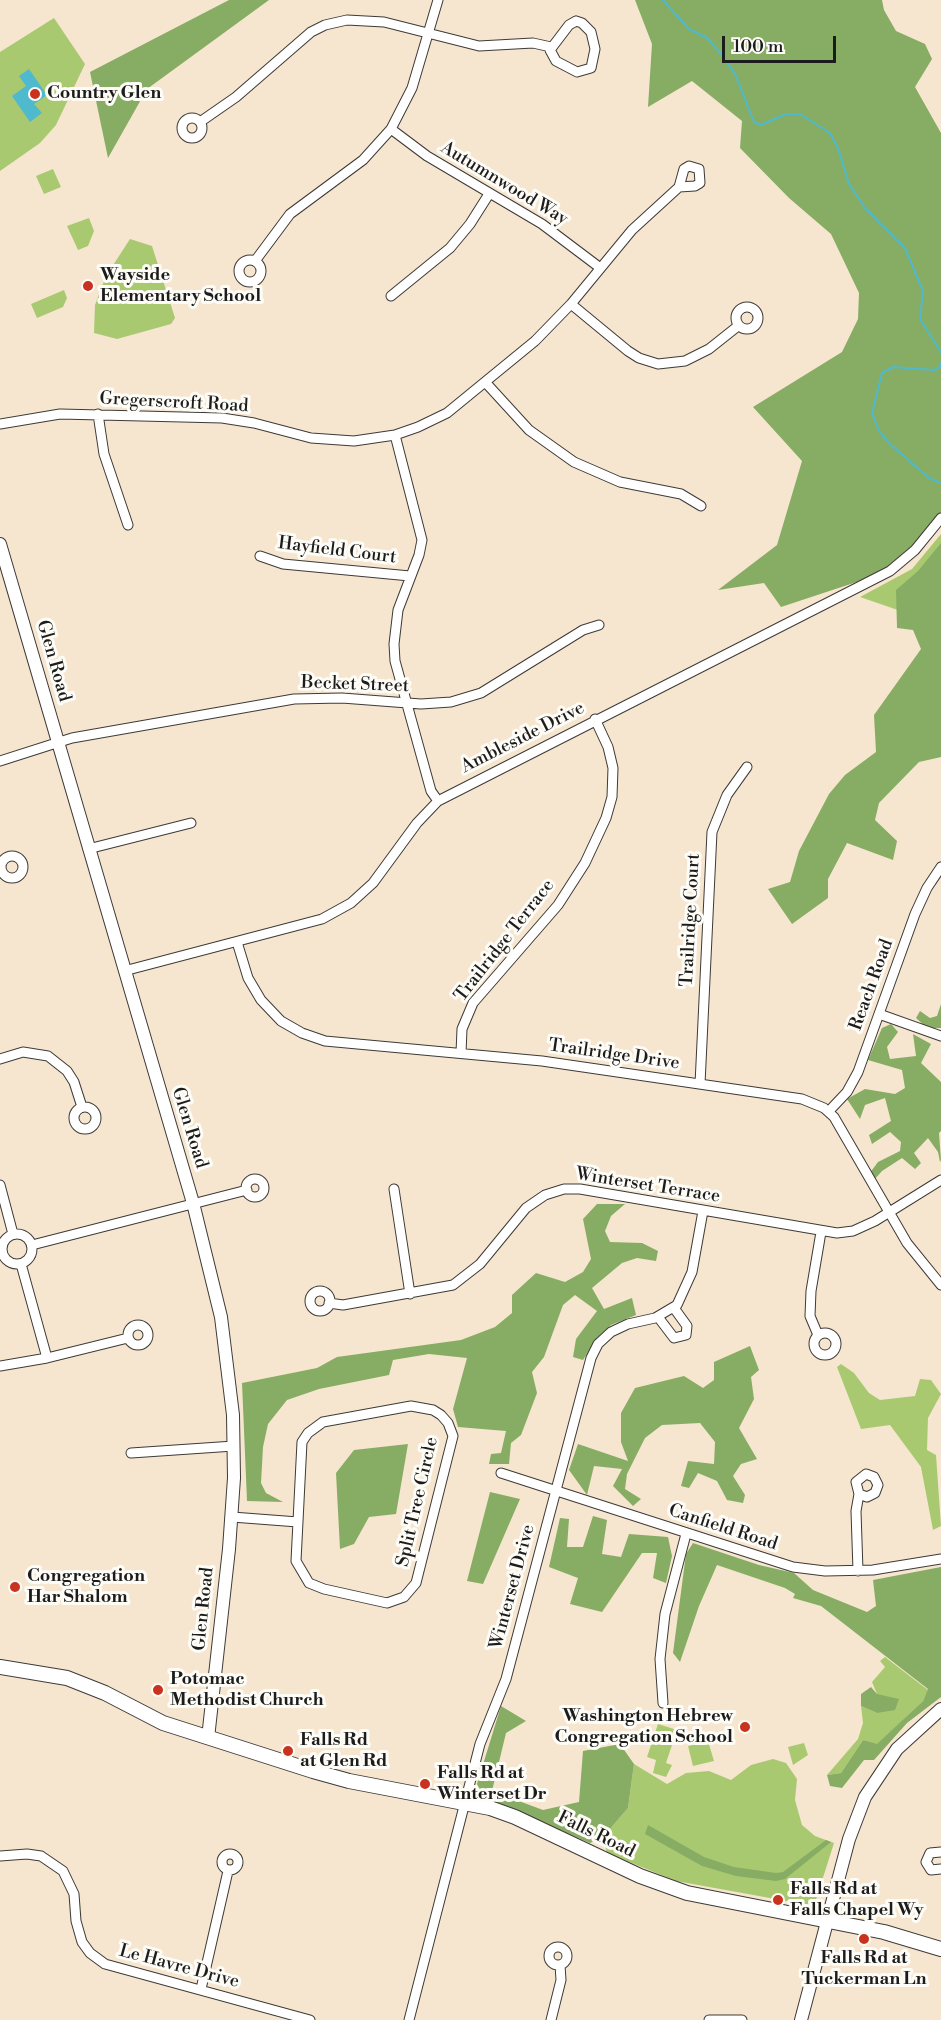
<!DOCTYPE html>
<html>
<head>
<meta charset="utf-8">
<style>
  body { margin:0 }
  #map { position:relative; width:941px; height:2020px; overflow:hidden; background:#f6e6cf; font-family:"Libre Bodoni",serif }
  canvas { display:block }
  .scale { position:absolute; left:722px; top:36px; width:114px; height:27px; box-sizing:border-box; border:3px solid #1c1c1c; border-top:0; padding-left:8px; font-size:18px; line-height:21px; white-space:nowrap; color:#1c1c1c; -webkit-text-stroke:4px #fdfcf7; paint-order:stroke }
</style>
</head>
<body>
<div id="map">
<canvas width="941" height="2020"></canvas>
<div class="scale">100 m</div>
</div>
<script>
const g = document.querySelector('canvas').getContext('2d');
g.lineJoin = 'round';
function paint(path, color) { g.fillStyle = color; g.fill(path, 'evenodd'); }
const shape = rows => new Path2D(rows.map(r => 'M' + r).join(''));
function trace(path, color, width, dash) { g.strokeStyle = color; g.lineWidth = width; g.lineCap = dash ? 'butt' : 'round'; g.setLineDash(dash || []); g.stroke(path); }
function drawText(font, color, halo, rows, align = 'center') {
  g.font = font + ' "Libre Bodoni",serif'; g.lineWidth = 6; g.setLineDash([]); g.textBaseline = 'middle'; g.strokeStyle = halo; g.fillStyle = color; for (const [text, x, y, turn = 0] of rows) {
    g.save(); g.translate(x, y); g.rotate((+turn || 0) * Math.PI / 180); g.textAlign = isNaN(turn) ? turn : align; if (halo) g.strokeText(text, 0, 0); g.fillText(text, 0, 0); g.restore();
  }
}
const green = shape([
  [54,18,85,64,56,125,40,143,0,171,0,52],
  [53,169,61,187,44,194,36,176],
  [89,218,94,231,88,246,78,250,67,226],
  [130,239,152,246,175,318,171,324,117,339,94,333,95,305,106,276],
  [64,290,67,298,63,307,37,318,31,304],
  [941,534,941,641,921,618,860,597,912,569],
  [841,1364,854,1373,869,1393,880,1400,915,1396,920,1379,931,1380,941,1394,928,1418,927,1450,936,1455,941,1526,933,1530,921,1467,890,1425,861,1429,837,1367],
  [885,1657,928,1690,923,1701,877,1745,863,1740,841,1773,827,1775,858,1739,863,1723,861,1706,877,1713,877,1694,872,1682,885,1667,880,1661],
  [658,1724,677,1730,666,1763,672,1765,666,1777,653,1773,656,1760,647,1757],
  [708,1741,714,1761,693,1766,688,1746],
  [804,1743,808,1755,793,1765,788,1747],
  [773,1759,786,1763,797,1779,795,1800,802,1825,815,1836,834,1843,814,1906,676,1881,607,1853,603,1837,628,1808,634,1764,667,1784,686,1773,709,1771,731,1780,751,1765]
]);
const forest = shape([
  [229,0,269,0,147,89,108,158,90,72],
  [635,0,882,0,884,10,896,31,925,44,932,59,915,87,941,133,941,518,890,571,781,607,764,583,718,590,777,545,802,461,753,407,842,352,858,319,859,293,831,234,789,198,740,148,742,121,692,81,648,107,652,44],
  [941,543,941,757,919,762,879,803,875,820,897,841,893,860,847,843,828,879,828,898,792,924,768,889,790,882,799,851,829,794,845,775,876,752,874,715,921,649,913,630,897,628,896,590,918,571],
  [941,1004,941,1028,927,1028,916,1018,920,1011,930,1018,937,1016],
  [891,1024,898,1032,887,1047,890,1059,916,1056,913,1034,931,1044,921,1063,941,1082,941,1131,939,1133,941,1160,940,1162,938,1152,928,1138,914,1153,921,1163,915,1169,902,1158,882,1171,874,1180,869,1174,878,1162,900,1151,901,1142,890,1132,872,1144,869,1135,891,1121,885,1098,865,1105,860,1119,847,1099,865,1089,895,1094,905,1088,902,1070,868,1060,882,1028],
  [597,1204,625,1204,611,1216,605,1231,610,1242,642,1243,658,1251,656,1261,637,1258,622,1263,592,1288,604,1309,632,1298,636,1315,611,1325,597,1338,583,1360,573,1357,576,1339,597,1311,575,1295,563,1305,544,1357,532,1372,537,1393,521,1435,511,1443,509,1464,489,1464,491,1454,501,1453,506,1431,458,1427,453,1409,467,1358,429,1354,393,1360,389,1375,319,1389,287,1400,268,1424,263,1447,261,1483,266,1493,283,1502,247,1501,242,1383,317,1368,337,1357,461,1340,495,1327,512,1313,512,1295,536,1273,565,1282,583,1272,591,1259,583,1219],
  [750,1346,759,1370,751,1377,754,1399,739,1428,757,1459,741,1464,733,1476,745,1495,743,1503,727,1500,717,1481,698,1473,689,1488,681,1486,688,1461,714,1464,715,1442,700,1423,662,1425,645,1438,627,1474,625,1489,641,1499,633,1506,613,1486,622,1469,594,1466,587,1495,569,1470,578,1444,628,1461,621,1442,621,1413,635,1388,684,1376,703,1388,714,1380,714,1362],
  [408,1444,396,1514,369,1517,354,1544,340,1549,336,1473,354,1450],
  [490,1492,520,1499,483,1584,467,1581],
  [593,1516,607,1520,602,1554,621,1557,629,1534,668,1537,672,1556,666,1583,653,1578,657,1553,642,1553,602,1612,570,1604,578,1578,549,1567,560,1518,569,1519,567,1547,583,1547],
  [693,1543,759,1565,794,1573,813,1590,867,1612,876,1606,873,1580,941,1567,941,1697,907,1723,874,1760,864,1760,842,1788,830,1786,827,1775,841,1773,863,1740,877,1744,923,1701,928,1689,821,1606,793,1598,795,1594,785,1588,717,1565,699,1606,680,1662,673,1653,686,1554],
  [871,1687,877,1694,899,1699,895,1710,877,1713,861,1706,861,1694],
  [501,1706,526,1721,506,1733,492,1791,543,1810,579,1802,583,1751,620,1744,634,1764,628,1808,603,1837,590,1843,483,1797,477,1784],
  [648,1825,704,1857,734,1867,776,1873,783,1872,826,1840,831,1842,785,1879,776,1881,736,1876,702,1866,645,1834]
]);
const water = shape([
  [29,69,47,95,34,104,42,113,30,122,12,96,26,86,19,76]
]);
const stream = shape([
  [663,0,689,29,707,38,723,56,736,76,754,122,761,125,786,114,800,114,830,133,838,148,849,184,865,208,905,248,923,291,920,319,941,352],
  [941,362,940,367,934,370,893,367,882,373,872,413,879,431,890,444,929,478,941,483]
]);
const street = shape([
  [576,21,582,23,591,32,595,49,591,68,577,72,556,61,550,50,569,25,576,21],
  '182 128a10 10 0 1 1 20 0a10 10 0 1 1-20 0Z',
  [200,122,236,97,311,32,325,25,347,20,384,22,479,46,533,43,551,47],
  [391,129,427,156,542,224,599,267],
  '239 271a11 11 0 1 1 22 0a11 11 0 1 1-22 0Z',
  [255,261,290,214,363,160,391,129,412,88,438,0],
  [391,296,450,248,470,224,489,194],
  [571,304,628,351,639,358,658,364,685,361,709,349,738,326],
  '736 318a11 11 0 1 1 22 0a11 11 0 1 1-22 0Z',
  [486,383,529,430,574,462,620,482,681,494,701,506],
  [98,414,104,454,128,525],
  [0,424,60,414,222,418,254,423,311,438,354,441,395,435,418,427,447,413,535,341,571,304,632,230,679,187,684,169,689,166,699,169,700,183,695,186,679,187],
  [395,435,422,540,419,555,398,610,394,644,395,661,431,791,438,801],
  [260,556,283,564,410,576],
  [0,761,72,738,294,699,342,698,421,704,451,702,481,693,583,630,599,625],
  [88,849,191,823],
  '1 867a11 11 0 1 1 22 0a11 11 0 1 1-22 0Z',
  [237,942,248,978,261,1000,281,1021,302,1033,325,1041,542,1061,802,1099,824,1108,834,1117,907,1243,941,1285],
  [124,971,322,919,351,903,373,883,417,823,438,801,890,571,915,550,941,518],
  [879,1014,941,1036],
  [461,1053,462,1029,473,1003,558,905,585,863,606,818,612,797,613,768,608,747,595,719],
  [0,1059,23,1052,48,1056,67,1071,74,1082,82,1107],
  [700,1084,712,832,727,795,747,767],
  '74 1118a11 11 0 1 1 22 0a11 11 0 1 1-22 0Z',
  [829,1111,847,1092,858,1072,915,914,927,888,941,867],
  '246 1188a9 9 0 1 1 18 0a9 9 0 1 1-18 0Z',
  [0,1185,13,1234],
  [394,1189,410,1294],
  '2 1249a15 15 0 1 1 30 0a15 15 0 1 1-30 0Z',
  [32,1245,247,1190],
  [21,1264,47,1358],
  '310 1301a10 10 0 1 1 20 0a10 10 0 1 1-20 0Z',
  [329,1303,343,1305,453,1285,480,1264,526,1208,545,1195,564,1189,580,1189,837,1233,853,1231,875,1221,941,1180],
  [658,1317,674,1338,686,1335,687,1326,674,1308],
  '128 1335a10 10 0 1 1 20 0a10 10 0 1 1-20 0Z',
  '814 1344a11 11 0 1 1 22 0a11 11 0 1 1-22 0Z',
  [818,1335,810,1316,811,1291,821,1232],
  [0,1366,47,1358,128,1338],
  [411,1406,433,1410,441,1415,448,1423,453,1436,416,1583,404,1597,387,1603,324,1589,309,1583,296,1561,302,1442,308,1433,323,1422,411,1406],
  [131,1453,234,1446],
  [501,1473,793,1567,825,1571,873,1570,941,1559],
  [232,1517,298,1522],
  [858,1571,856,1511,859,1494,856,1482,866,1474,874,1477,878,1485,875,1493,867,1497,859,1494],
  [663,1703,660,1659,665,1614,686,1534],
  [941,1852,930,1853,926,1862,931,1870,941,1869],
  '222 1862a8 8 0 1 1 16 0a8 8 0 1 1-16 0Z',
  [0,1856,27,1854,41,1856,63,1871,74,1894,76,1921,82,1942,90,1953,105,1964,310,2020],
  '549 1956a9 9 0 1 1 18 0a9 9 0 1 1-18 0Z',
  [201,1989,228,1871],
  [409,2020,480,1744,506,1679,591,1358,598,1344,611,1332,628,1324,655,1318,677,1305,692,1272,703,1211],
  [551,2020,561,1980,560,1965],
  [709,2020,742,2020]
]);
const secondary = shape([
  [0,544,193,1203,221,1317,233,1415,234,1478,229,1549,208,1738],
  [801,2020,849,1839,865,1797,897,1749,941,1709]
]);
const primary = shape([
  [0,1667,67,1678,105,1693,163,1723,313,1771,349,1781,490,1808,515,1817,640,1876,687,1893,884,1932,941,1949]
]);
const markers = [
  [35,94,6,"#c8321e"],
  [88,286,6,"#c8321e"],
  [15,1587,6,"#c8321e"],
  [158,1690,6,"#c8321e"],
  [745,1727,6,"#c8321e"],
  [288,1751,6,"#c8321e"],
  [425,1784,6,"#c8321e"],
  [778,1900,6,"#c8321e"],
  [864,1939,6,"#c8321e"]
];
const poiNames = [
  ["Country Glen",47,94],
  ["Wayside",100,276],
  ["Elementary School",100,297],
  ["Congregation",27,1577],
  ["Har Shalom",27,1598],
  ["Potomac",170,1680],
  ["Methodist Church",170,1701],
  ["Washington Hebrew",733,1717,"right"],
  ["Congregation School",733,1738,"right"],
  ["Falls Rd",300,1741],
  ["at Glen Rd",300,1762],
  ["Falls Rd at",437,1774],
  ["Winterset Dr",437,1795],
  ["Falls Rd at",790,1890],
  ["Falls Chapel Wy",790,1911],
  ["Falls Rd at",864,1959,"center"],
  ["Tuckerman Ln",864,1980,"center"]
];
const streetNames = [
  ["Autumnwood Way",504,184,31],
  ["Gregerscroft Road",174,403,3],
  ["Hayfield Court",337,551,7],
  ["Glen Road",53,661,74],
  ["Becket Street",355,685,2],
  ["Ambleside Drive",523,738,-27],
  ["Trailridge Court",691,920,-87],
  ["Trailridge Terrace",505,941,-52],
  ["Reach Road",872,985,-70],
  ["Trailridge Drive",614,1055,8],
  ["Glen Road",189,1128,73],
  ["Winterset Terrace",648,1186,9],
  ["Split Tree Circle",418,1502,-77],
  ["Canfield Road",723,1528,18],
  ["Winterset Drive",513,1587,-75],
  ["Glen Road",204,1609,-84],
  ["Falls Road",596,1835,26],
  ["Le Havre Drive",179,1967,15]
];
paint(green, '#a9c971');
paint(forest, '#86ad63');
paint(water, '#4fb9cd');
trace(stream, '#4fb9cd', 2);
trace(street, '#3d3a37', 11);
trace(secondary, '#3d3a37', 14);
trace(primary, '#3d3a37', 16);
trace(street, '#fff', 9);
trace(secondary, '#fff', 12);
trace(primary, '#fff', 14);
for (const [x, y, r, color] of markers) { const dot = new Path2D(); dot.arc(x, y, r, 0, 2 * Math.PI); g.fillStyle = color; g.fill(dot); trace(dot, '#fdfcf7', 2); }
drawText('bold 18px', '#1c1c1c', '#fdfcf7', poiNames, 'left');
drawText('18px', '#1c1c1c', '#fdfcf7', streetNames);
</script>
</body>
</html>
